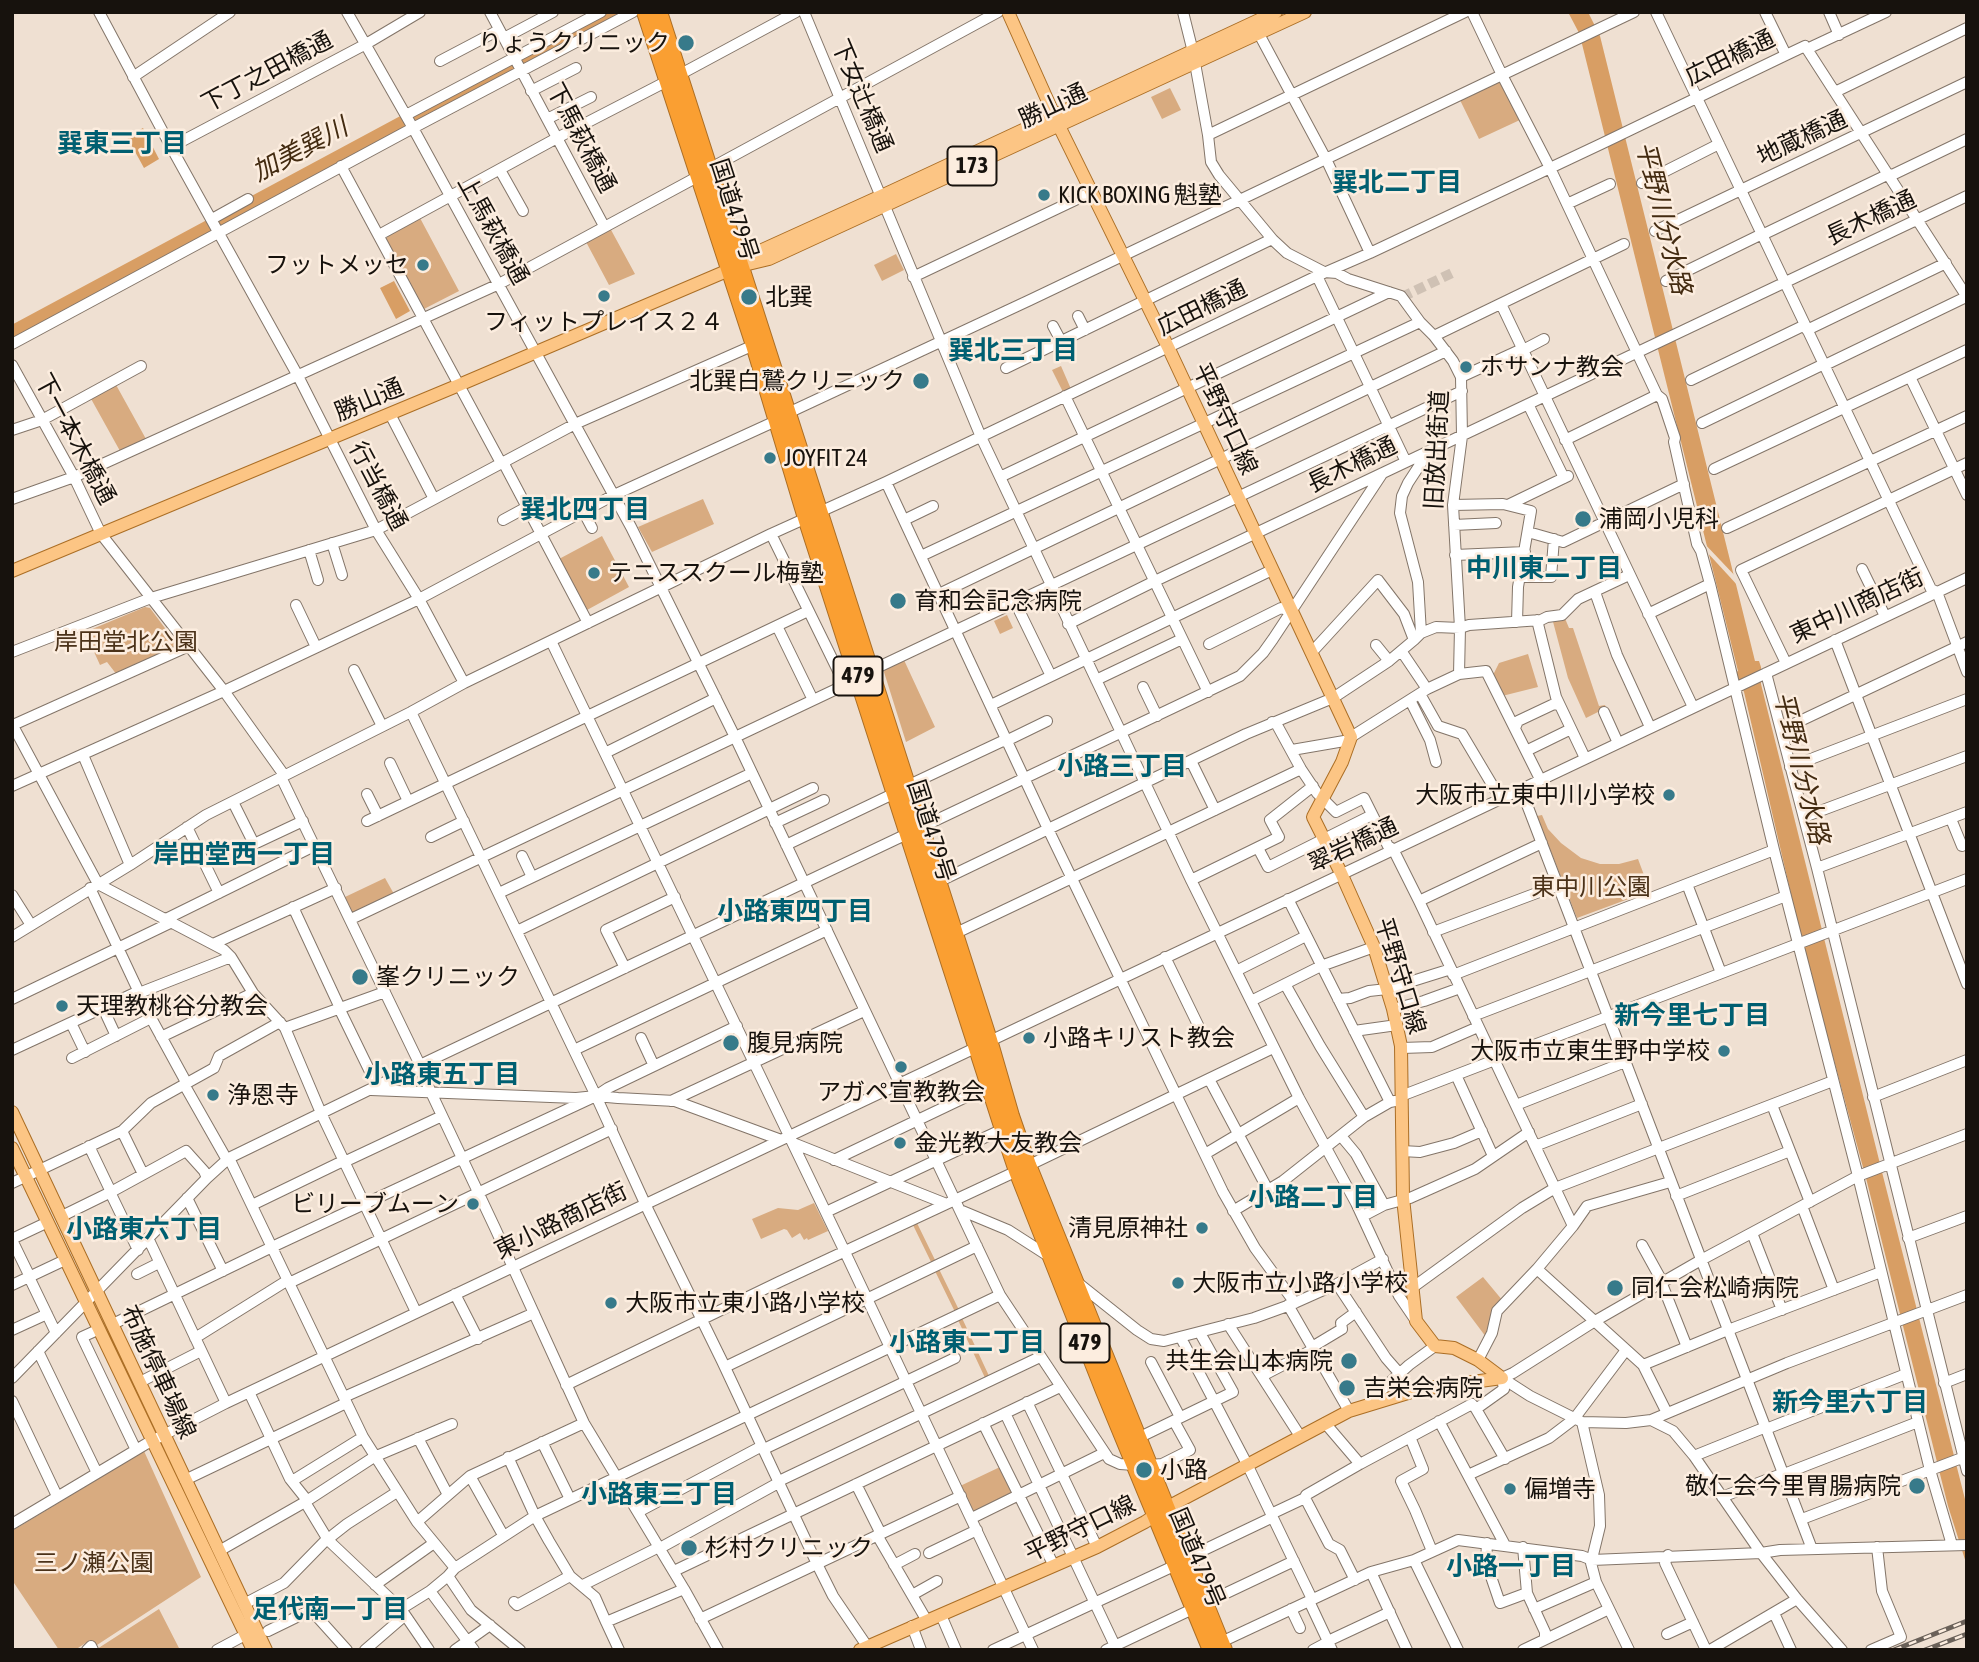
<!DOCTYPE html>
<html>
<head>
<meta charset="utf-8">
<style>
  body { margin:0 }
  #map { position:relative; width:1979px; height:1662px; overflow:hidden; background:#efe0d2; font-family:"Asap Condensed",sans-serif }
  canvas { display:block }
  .frame { position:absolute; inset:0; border:14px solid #17120d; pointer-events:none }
</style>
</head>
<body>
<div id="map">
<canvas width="1979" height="1662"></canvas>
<div class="frame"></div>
</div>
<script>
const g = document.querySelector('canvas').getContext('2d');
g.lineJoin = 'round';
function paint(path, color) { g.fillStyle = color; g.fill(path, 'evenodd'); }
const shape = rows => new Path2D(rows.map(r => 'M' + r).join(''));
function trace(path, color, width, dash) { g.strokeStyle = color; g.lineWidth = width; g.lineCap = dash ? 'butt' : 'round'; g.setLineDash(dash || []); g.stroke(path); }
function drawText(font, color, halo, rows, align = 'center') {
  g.font = font + ' "Asap Condensed","Noto Sans JP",sans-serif'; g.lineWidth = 5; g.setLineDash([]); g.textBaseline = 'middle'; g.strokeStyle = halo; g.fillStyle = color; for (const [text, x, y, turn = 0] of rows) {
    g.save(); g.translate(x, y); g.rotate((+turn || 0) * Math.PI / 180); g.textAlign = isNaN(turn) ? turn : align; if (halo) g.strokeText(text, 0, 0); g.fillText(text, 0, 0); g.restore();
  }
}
const green = shape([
  [1500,81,1522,119,1479,139,1460,100],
  [1170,88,1181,110,1162,119,1151,97],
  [420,218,459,291,424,309,386,239,388,236],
  [610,228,635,274,609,285,585,240],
  [896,254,904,270,882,281,874,265],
  [1061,366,1071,389,1063,392,1052,370],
  [115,383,146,439,120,451,90,397],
  [703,499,714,524,652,552,638,527],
  [602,536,629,587,587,610,559,559],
  [145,607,150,608,176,643,175,647,117,675,107,662,100,665,85,632],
  [1007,615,1013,628,1000,634,994,621],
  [1564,616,1569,628,1573,628,1599,706,1605,705,1606,708,1586,718,1568,678,1552,618],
  [1528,654,1538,687,1502,696,1492,677,1499,663],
  [904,660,935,727,906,742,884,672,885,668],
  [1542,815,1548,829,1561,843,1581,858,1600,864,1619,864,1638,859,1650,891,1577,918,1537,816],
  [385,878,394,894,353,914,345,897],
  [814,1203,828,1231,808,1240,807,1238,804,1240,800,1233,792,1238,787,1230,784,1229,761,1239,752,1219,778,1208,798,1210],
  [916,1221,936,1262,932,1264,912,1223],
  [939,1269,959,1310,955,1312,935,1271],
  [1483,1277,1503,1301,1486,1337,1456,1297],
  [962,1318,990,1378,986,1380,958,1320],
  [144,1451,201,1577,97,1645,90,1640,75,1650,59,1650,12,1580,12,1531],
  [1000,1467,1013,1493,974,1514,958,1487],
  [159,1609,180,1650,97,1650,97,1649]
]);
const water = shape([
  [1568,12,1588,12,1600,36,1755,661,1759,661,1761,667,1761,684,1883,1176,1967,1507,1967,1566,1948,1506,1867,1182,1804,950,1744,692,1735,673,1738,671,1582,44,1578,31],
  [143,128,159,159,144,168,127,137],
  [394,281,410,311,396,319,380,288]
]);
const pier = shape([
  [1702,541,1739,580,1739,587,1705,550]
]);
const river = shape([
  [12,335,613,12]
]);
const minorTunnel = shape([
  [1402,297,1454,272]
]);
const minor = shape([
  [99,12,171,147,298,376,376,530,419,599,464,683],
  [347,12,413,128,631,527,735,737,1000,1295,1109,1459,1120,1464,1134,1465],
  [490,12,604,226],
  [804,12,981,437,1191,880,1299,1098,1356,1203,1399,1296,1416,1321],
  [1183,12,1193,52,1208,135,1211,162,1219,175,1273,240,1287,253,1324,272,1337,273,1348,279,1401,296,1420,322,1434,336,1453,361,1461,377,1462,436,1453,505,1460,628,1459,674],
  [1472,12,1502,75,1550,168,1657,395,1662,399,1675,438,1674,442,1697,544,1701,551,1710,584,1774,850,1858,1176,1930,1470,1952,1545],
  [1656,12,1931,589,1937,592,1967,672],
  [1765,12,1786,55],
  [1829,12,1839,35],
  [1259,34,1326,159,1370,253],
  [504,38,553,12],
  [1807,49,1967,297],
  [440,61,499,30],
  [133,77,230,12],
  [531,91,576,68],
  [1835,92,1967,28],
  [406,115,601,12],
  [547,119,591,97],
  [1208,135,1465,12],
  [171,147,366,44,420,12],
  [341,166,501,463],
  [709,169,998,12],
  [500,170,523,211],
  [1890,176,1967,139],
  [1642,183,1719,144],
  [1567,204,1610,184],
  [212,219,248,199],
  [1655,231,1967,82],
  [379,235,557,138,679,75,796,12],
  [1762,235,1889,174],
  [1317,276,1406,462],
  [913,277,1092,192],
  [1666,281,1762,234],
  [1501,304,1693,707],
  [1078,316,1085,330],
  [1053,326,1061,341],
  [1807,330,1946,263],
  [1434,336,1624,244],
  [12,344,413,128,633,12],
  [1523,350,1544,339],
  [12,365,74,477,101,534,224,691,284,775],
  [1825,365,1966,297],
  [1006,368,1272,239],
  [1461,377,1522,349],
  [1910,377,1967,495],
  [1691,380,1805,325],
  [1065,396,1208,692],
  [1528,404,1564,478],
  [788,413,1030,300,1634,12],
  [390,414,434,499],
  [1702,423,1824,364],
  [12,430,42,420,141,366],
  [1565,440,1657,395],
  [503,462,588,623],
  [1714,469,1967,350],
  [1000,477,1389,292],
  [886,482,1048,829,1223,1192,1255,1248,1295,1303],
  [12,499,74,477,499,284,699,176],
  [1453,505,1503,504,1531,511,1518,587,1517,622],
  [1508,505,1568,476],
  [583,511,592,528],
  [503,520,527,507],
  [904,520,933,506],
  [1454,525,1496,523],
  [1727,528,1967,416],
  [1528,532,1563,542,1684,484],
  [771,534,845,685],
  [332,543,342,575],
  [309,550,318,580],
  [1455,555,1525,552],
  [921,556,1420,322],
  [1862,569,1885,616],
  [1520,577,1551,577,1554,539],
  [1595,592,1617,655,1650,727],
  [939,594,1446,351],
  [1015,602,1051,676],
  [296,605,316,647],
  [1648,614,1710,584],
  [1537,620,1556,697,1585,758],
  [1068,624,1155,581,1967,196],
  [777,626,813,700],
  [1421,633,1418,582,1400,513,1402,496,1408,483,1423,460,1422,455],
  [1835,640,1967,984],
  [551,641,844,1250,1033,1650],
  [1209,644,1281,608,1290,611],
  [1376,645,1389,661],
  [12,652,151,598,376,530,575,424,754,345],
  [1312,652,1378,580,1404,614,1414,640,1421,633,1436,627,1460,628,1469,625,1541,620,1547,617,1562,615,1578,599,1629,575],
  [1402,652,1427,689],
  [1786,663,1741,570,1967,463],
  [354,670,382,726],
  [870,671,1462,391],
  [1766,673,1817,868,1967,1471],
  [1096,680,1182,639],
  [1143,687,1157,716],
  [1420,694,1438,726,1462,734,1500,798],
  [1410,700,1430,740,1436,762],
  [991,705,1272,570],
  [411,712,596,1096,648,1210,722,1361,817,1564,833,1596,867,1646],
  [1604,712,1618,743],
  [1272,722,1277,725,1301,769,1317,793,1336,812,1364,798,1388,846,1393,849,1419,901,1573,1226,1537,1269,1497,1311,1492,1333,1478,1360],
  [12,724,98,884,224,950,231,957,253,993,285,1028,321,1113,416,1312],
  [13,725,189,646],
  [1515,728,1518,721,1554,704,1559,705],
  [1781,730,1967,642],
  [1351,737,1427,689,1459,674,1486,671,1540,779],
  [1008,740,1047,721],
  [1292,750,1350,740],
  [1526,751,1571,729],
  [605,753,716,698],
  [83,755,130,865],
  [1191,761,1215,810],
  [390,763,408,801],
  [1790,767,1967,699],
  [281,777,420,1065,420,1069,495,1228,584,1423,684,1589,718,1650],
  [12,786,224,691,419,599,614,495,778,420],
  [907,786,1007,739],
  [1521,789,1812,1549],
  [367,794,378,816],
  [233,802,254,844,303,821],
  [1804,817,1967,756],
  [1951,819,1962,846],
  [367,821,808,611],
  [775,823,824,800],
  [187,827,219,893],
  [431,837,464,821],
  [786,845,895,793],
  [1258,848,1268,867,1372,815],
  [522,856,532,877],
  [1817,868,1967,812],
  [1191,880,1279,837,1270,820,1313,786],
  [938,882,1246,734,1333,698,1389,661,1414,640],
  [1687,884,1721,973],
  [90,888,151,1018,186,1082,185,1086,227,1160],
  [499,893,752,773],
  [12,895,31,925],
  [1288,899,1390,1102],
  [1419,901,1542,843],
  [293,907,340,1008],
  [166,919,314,846],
  [351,919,845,685,858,676],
  [517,931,813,788],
  [1433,932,1558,885],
  [954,934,1301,769],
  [12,937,130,865,206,815,411,712,464,683,771,534,886,482,1317,276,1370,253,1601,144,1786,55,1805,46,1807,49,1886,12],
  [213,944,336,888],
  [1165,957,1199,1027],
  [625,968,606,930,675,897],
  [1236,971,1306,936],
  [1453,975,1774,850],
  [1285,984,1320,1046,1364,1117],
  [139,993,231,957],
  [12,999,172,922],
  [1338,999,1350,998,1369,991,1387,989,1451,969],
  [1251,1001,1321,966,1374,947],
  [103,1008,116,1036],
  [339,1008,377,1086],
  [1393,1009,1424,1001,1460,988],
  [1473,1016,1786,896],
  [71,1023,85,1052],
  [285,1028,385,992],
  [1354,1031,1397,1025],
  [161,1037,253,993],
  [641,1038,654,1066],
  [1402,1048,1432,1047,1478,1027],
  [12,1050,139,991],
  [574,1050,827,930],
  [72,1058,151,1018],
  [1456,1075,1493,1156],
  [1209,1079,1268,1190],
  [371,1090,576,1098,596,1096,618,1098,675,1101,781,1140],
  [1401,1096,1967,879],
  [1873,1097,1967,1060],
  [671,1101,864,1011],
  [1516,1105,1625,1062],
  [1772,1105,1810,1202],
  [122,1131,143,1174],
  [1341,1136,1356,1154,1384,1205],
  [793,1143,944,1203],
  [89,1146,111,1192],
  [1535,1146,1642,1104],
  [1402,1151,1420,1152,1454,1143,1482,1131],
  [1205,1154,1299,1098],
  [229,1158,363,1437,417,1522,455,1568],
  [834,1160,989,1086],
  [344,1162,442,1116],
  [12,1183,122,1131,151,1103,214,1068,219,1056,280,1022],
  [110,1192,138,1250],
  [1676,1196,1790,1151],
  [187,1198,223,1271],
  [252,1205,343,1161],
  [1802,1206,1834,1290],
  [960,1210,1008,1230,1050,1257],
  [1233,1211,1283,1181,1364,1117,1390,1102,1395,1101],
  [826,1212,1003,1129],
  [62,1216,111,1192,186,1151,204,1171,207,1178],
  [1363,1216,1384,1205,1410,1198,1475,1169,1529,1132],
  [1573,1226,1587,1206,1670,1182],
  [1752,1233,1782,1310],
  [148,1238,226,1403],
  [1908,1238,1967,1216],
  [12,1239,48,1222],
  [12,1240,30,1277],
  [1642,1245,1663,1283],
  [1537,1269,1643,1365,1667,1413],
  [137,1274,159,1263],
  [29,1277,56,1333],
  [289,1283,612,1129],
  [1078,1283,1137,1330,1151,1339,1164,1341,1254,1318,1290,1305,1337,1284,1383,1259],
  [1337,1284,1386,1358,1400,1374],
  [1662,1284,1687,1347],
  [12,1285,65,1260],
  [1412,1288,1522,1208,1555,1188,1833,1081],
  [455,1294,478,1339],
  [1288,1305,1349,1411],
  [113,1324,272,1247,596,1096,608,1088,737,1026],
  [1228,1324,1300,1436],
  [12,1330,47,1314],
  [93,1332,82,1337,136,1450],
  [195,1338,288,1280],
  [1181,1338,1247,1464,1312,1599],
  [1312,1347,1342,1329,1341,1323,1356,1312],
  [38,1351,97,1473],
  [1151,1362,1180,1417],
  [1643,1365,1728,1330,1881,1272],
  [725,1367,977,1246],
  [1262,1376,1314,1349],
  [12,1378,207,1178,229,1158,420,1065,1240,676,1263,653,1273,639,1382,474],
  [1502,1378,1513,1373,1595,1321,1701,1260,1858,1176,1967,1134],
  [1502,1378,1530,1396,1582,1422,1626,1423,1651,1420,1787,1363,1967,1295],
  [140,1382,201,1351],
  [1944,1383,1967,1374],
  [566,1385,779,1282,1017,1171,1273,1048],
  [249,1392,290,1479,306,1499],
  [344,1397,534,1313],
  [12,1401,57,1496],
  [1027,1402,1097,1547],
  [1374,1404,1380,1392,1388,1384,1409,1365,1435,1346],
  [1476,1409,1505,1459],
  [1005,1413,1117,1650],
  [1651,1420,1673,1431,1694,1456,1761,1553,1797,1599,1842,1650],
  [1439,1421,1505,1545],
  [1582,1422,1599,1495,1600,1526,1591,1563,1596,1582,1629,1650],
  [983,1423,1054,1566],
  [1325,1423,1360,1464],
  [1766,1429,1906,1374],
  [1410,1437,1423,1469,1401,1481,1415,1510,1432,1551],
  [418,1438,448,1495],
  [1138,1438,1233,1392,1200,1333],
  [542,1442,570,1499],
  [764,1449,955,1358],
  [1694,1456,1766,1427],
  [508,1457,535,1516,549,1541,570,1576,595,1597,606,1622],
  [1149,1465,1162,1464,1190,1450,1174,1421],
  [1784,1474,1918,1422],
  [1468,1475,1549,1438,1574,1419,1626,1350],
  [185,1480,346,1403],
  [292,1481,363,1437],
  [779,1481,1040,1357],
  [856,1484,881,1534],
  [1722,1497,1784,1473],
  [1305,1498,1329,1544,1340,1550,1355,1580],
  [305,1502,328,1540,401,1609,429,1650],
  [638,1512,762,1446],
  [1271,1514,1305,1498,1306,1495,1360,1464,1472,1404,1476,1409,1504,1389,1502,1378],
  [972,1518,1104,1453],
  [1802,1519,1967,1456],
  [417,1522,470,1476],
  [12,1524,146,1444,226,1403,1967,578],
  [503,1535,470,1476,584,1423],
  [877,1535,927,1621],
  [328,1540,333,1535,347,1524,397,1492],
  [1487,1543,1486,1562,1500,1603,1527,1593,1545,1632,1545,1639],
  [1523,1547,1527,1593],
  [660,1548,780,1482],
  [219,1551,305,1502,374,1457,452,1424],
  [929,1553,977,1530],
  [1668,1555,1665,1563,1706,1650],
  [1187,1558,1273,1517],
  [1414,1560,1458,1650],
  [894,1565,915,1554],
  [674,1571,1060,1387],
  [1371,1572,1407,1650],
  [448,1576,471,1610,520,1650],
  [375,1585,434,1543],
  [583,1585,659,1547],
  [430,1591,474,1650],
  [912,1595,937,1581],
  [1309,1601,1332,1650],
  [514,1602,517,1605,570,1576],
  [244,1604,284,1583,327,1539],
  [401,1609,430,1591,448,1576,455,1568,535,1516,1000,1295],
  [1291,1609,1300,1628],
  [1534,1609,1596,1582],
  [1774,1613,1791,1650],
  [941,1615,956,1650],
  [700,1619,961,1496],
  [912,1626,921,1650],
  [268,1631,311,1610,347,1650],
  [1667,1634,1693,1622],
  [1328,1641,1390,1612],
  [1217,1644,1371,1572,1414,1560,1458,1540,1582,1556,1592,1560,1761,1553,1780,1550,1967,1545],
  [87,1650,91,1646,93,1650],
  [217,1650,245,1635],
  [365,1650,402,1618,401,1609],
  [455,1650,490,1625],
  [619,1650,606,1622,684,1589],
  [993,1650,1176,1565],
  [1106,1650,1294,1561],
  [1313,1650,1328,1642],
  [1523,1650,1609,1609],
  [1710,1650,1797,1599],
  [1871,1650,1901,1637,1882,1591,1877,1547]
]);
const major = shape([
  [1008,12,1059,126,1168,347,1351,737,1342,762,1313,817,1341,873,1374,947,1393,1009,1401,1046,1403,1198,1416,1321,1435,1346,1454,1348,1478,1360,1502,1378],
  [744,265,769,259,1305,12],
  [12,571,459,385,729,270,740,265,762,250,892,191,1276,12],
  [12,1112,266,1650],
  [12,1148,253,1650],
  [860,1650,1097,1547,1145,1522,1166,1508,1349,1411,1421,1389,1502,1378]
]);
const highway = shape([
  [645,12,754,345,806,518,1003,1129,1017,1171,1104,1391,1211,1650],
  [659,12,989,1040,1011,1116,1028,1165,1224,1650]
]);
const rail = shape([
  [1894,1650,1967,1621],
  [1925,1650,1967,1634]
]);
const markers = [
  [686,43,9,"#377a8a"],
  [1044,195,7,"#377a8a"],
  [423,265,7,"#377a8a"],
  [604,296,7,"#377a8a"],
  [749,297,9,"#377a8a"],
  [1466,367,7,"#377a8a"],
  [921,381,9,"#377a8a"],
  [770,458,7,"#377a8a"],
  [1583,519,9,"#377a8a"],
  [594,573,7,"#377a8a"],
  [898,601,9,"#377a8a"],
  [1669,795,7,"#377a8a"],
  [360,977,9,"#377a8a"],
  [62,1006,7,"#377a8a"],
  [1029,1038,7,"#377a8a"],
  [731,1043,9,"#377a8a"],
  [1724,1051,7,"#377a8a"],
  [901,1067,7,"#377a8a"],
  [213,1095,7,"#377a8a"],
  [900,1143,7,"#377a8a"],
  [473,1204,7,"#377a8a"],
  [1202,1228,7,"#377a8a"],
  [1178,1283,7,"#377a8a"],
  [1615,1288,9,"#377a8a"],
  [611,1303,7,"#377a8a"],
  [1349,1361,9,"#377a8a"],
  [1347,1388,9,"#377a8a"],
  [1144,1470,9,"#377a8a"],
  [1917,1486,9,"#377a8a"],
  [1510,1489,7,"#377a8a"],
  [689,1548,9,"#377a8a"]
];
const shields = [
  [972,166,49],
  [858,676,49],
  [1085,1343,49]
];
const shieldNames = [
  ["173",972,166],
  ["479",858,676],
  ["479",1085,1343]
];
const poiNames = [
  ["りょうクリニック",670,43,"right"],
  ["KICK BOXING 魁塾",1058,195],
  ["フットメッセ",409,265,"right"],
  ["北巽",765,297],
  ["フィットプレイス２４",604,322,"center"],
  ["ホサンナ教会",1480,367],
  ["北巽白鷲クリニック",905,381,"right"],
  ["JOYFIT 24",784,458],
  ["浦岡小児科",1599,519],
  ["テニススクール梅塾",608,573],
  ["育和会記念病院",914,601],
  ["大阪市立東中川小学校",1655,795,"right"],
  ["峯クリニック",376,977],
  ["天理教桃谷分教会",76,1006],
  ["小路キリスト教会",1043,1038],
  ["腹見病院",747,1043],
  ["大阪市立東生野中学校",1710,1051,"right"],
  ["アガペ宣教教会",901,1092,"center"],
  ["浄恩寺",227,1095],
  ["金光教大友教会",914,1143],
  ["ビリーブムーン",459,1204,"right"],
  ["清見原神社",1188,1228,"right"],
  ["大阪市立小路小学校",1192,1283],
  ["同仁会松崎病院",1631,1288],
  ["大阪市立東小路小学校",625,1303],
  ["共生会山本病院",1333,1361,"right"],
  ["吉栄会病院",1363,1388],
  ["小路",1160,1470],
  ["敬仁会今里胃腸病院",1901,1486,"right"],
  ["偏増寺",1524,1489],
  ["杉村クリニック",705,1548]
];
const streetNames = [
  ["広田橋通",1730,58,-26],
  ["下丁之田橋通",267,72,-28],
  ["下女辻橋通",862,96,67],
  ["勝山通",1053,106,-25],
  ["下馬萩橋通",581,138,62],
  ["地蔵橋通",1802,138,-25],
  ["国道479号",734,210,72],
  ["長木橋通",1871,218,-25],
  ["上馬萩橋通",493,230,61],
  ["広田橋通",1202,308,-26],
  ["勝山通",369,400,-23],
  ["平野守口線",1225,419,65],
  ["下一本木橋通",75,439,62],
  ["旧放出街道",1437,450,-87],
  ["長木橋通",1352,465,-26],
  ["行当橋通",378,486,62],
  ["東中川商店街",1857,606,-25],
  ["国道479号",931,831,72],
  ["翠岩橋通",1353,845,-25],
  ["平野守口線",1400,976,73],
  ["東小路商店街",561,1221,-26],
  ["布施停車場線",158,1372,65],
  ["平野守口線",1080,1529,-26],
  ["国道479号",1197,1558,67]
];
const parkNames = [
  ["岸田堂北公園",126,642],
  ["東中川公園",1591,887],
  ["三ノ瀬公園",94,1563]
];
const neighbourhoodNames = [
  ["巽東三丁目",122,144],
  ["巽北二丁目",1397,183],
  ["巽北三丁目",1013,351],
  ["巽北四丁目",585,510],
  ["中川東二丁目",1544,569],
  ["小路三丁目",1122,767],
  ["岸田堂西一丁目",244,855],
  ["小路東四丁目",795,912],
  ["新今里七丁目",1692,1016],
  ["小路東五丁目",442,1075],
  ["小路二丁目",1313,1198],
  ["小路東六丁目",144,1230],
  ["小路東二丁目",967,1343],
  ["新今里六丁目",1850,1403],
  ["小路東三丁目",659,1495],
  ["小路一丁目",1511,1567],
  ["足代南一丁目",330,1610]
];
const waterNames = [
  ["加美巽川",300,150,-28],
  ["平野川分水路",1663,218,76],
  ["平野川分水路",1801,768,76]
];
paint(green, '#d8ab80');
paint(water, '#d89e64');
paint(pier, '#efe0d2');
trace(river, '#d89e64', 18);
trace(minorTunnel, '#cfc1b4', 10, [10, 5]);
trace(minor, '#837569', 12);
trace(major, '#ab6e25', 14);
trace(highway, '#ab6e25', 18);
trace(minor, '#fff', 10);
trace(major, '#fcc584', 12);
trace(highway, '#fa9f32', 16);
trace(rail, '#6a6159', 5);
trace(rail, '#fceddf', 2.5, [8]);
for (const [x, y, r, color] of markers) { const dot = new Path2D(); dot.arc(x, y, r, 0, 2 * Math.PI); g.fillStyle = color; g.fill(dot); trace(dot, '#fceddf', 2.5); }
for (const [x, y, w] of shields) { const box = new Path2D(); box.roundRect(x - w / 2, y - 19.5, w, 39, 5); g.fillStyle = '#fceddf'; g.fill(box); trace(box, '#17120d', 2); }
drawText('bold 23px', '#17120d', null, shieldNames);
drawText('24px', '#17120d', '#fceddf', poiNames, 'left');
drawText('24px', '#17120d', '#fceddf', streetNames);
drawText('24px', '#4b3219', '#fceddf', parkNames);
drawText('bold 26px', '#005f71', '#fceddf', neighbourhoodNames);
drawText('italic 26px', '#432b11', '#fceddf', waterNames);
</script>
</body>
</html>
